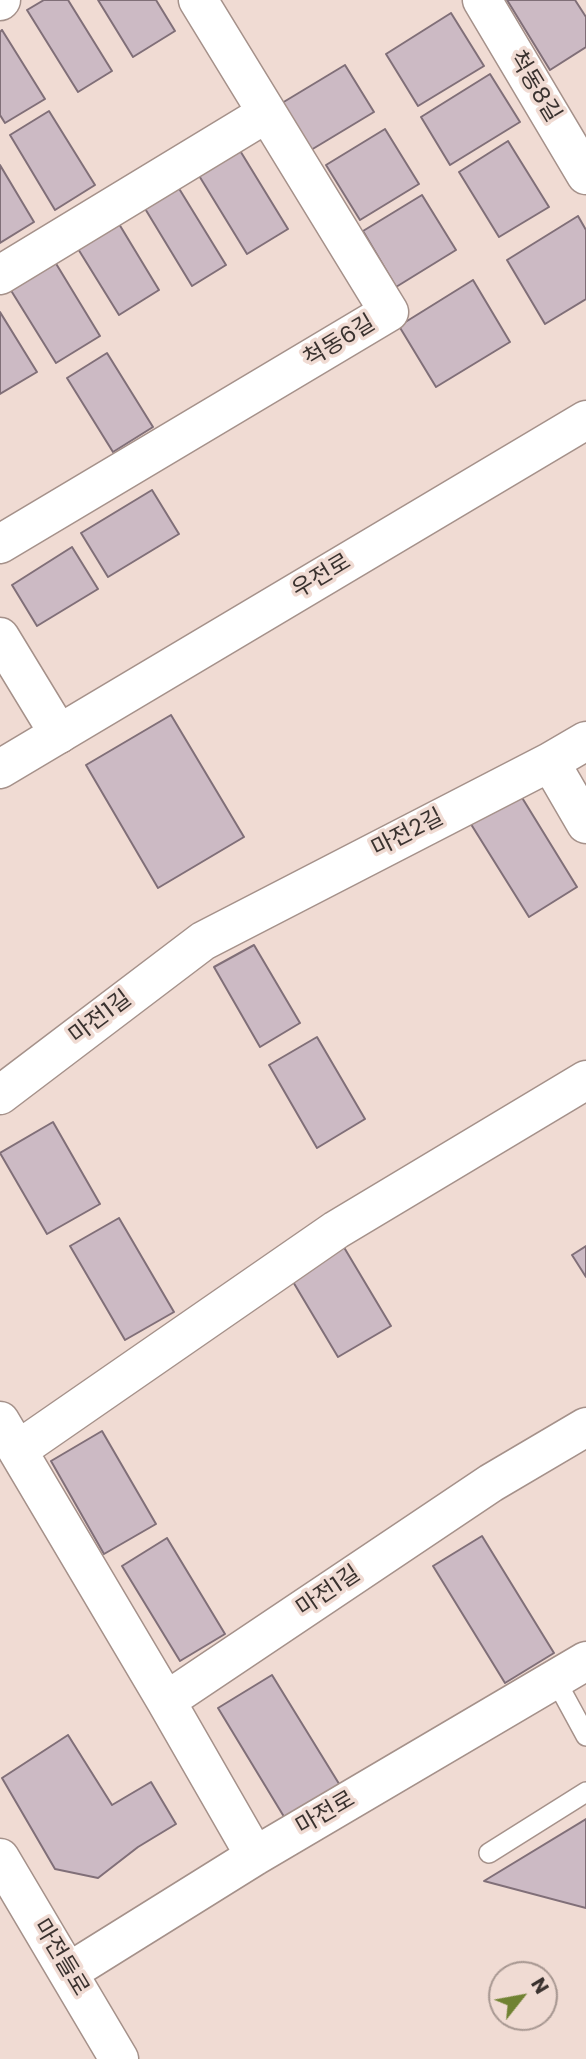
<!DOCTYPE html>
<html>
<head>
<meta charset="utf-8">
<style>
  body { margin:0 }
  #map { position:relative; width:586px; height:2059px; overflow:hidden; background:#f0dbd3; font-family:Poppins,sans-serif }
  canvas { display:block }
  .north { position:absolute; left:488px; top:1961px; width:70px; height:70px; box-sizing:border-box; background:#f0dbd3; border:2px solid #a79791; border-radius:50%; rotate:59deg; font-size:19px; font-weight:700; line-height:28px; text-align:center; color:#3a322f }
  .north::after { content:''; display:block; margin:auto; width:24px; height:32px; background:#708232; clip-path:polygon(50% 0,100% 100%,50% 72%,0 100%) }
</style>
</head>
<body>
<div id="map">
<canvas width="586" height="2059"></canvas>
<div class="north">N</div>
</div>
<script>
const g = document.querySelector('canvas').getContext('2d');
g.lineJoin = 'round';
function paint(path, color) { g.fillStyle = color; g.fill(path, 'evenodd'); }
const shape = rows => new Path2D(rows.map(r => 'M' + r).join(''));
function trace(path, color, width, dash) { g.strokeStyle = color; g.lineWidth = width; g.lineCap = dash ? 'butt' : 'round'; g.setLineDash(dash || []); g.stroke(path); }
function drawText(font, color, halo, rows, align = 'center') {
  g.font = font + ' Poppins,"Noto Sans KR",sans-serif'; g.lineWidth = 7; g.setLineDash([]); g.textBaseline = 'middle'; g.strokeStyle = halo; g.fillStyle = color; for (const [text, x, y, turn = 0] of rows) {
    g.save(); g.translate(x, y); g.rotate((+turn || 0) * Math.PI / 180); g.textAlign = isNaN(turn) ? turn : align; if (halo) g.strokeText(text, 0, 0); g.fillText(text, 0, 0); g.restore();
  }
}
const building = shape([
  [44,0,68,0,112,71,78,92,27,10,44,0],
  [98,0,156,0,175,31,133,57,98,0],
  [507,0,575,0,586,17,586,47,550,70,507,0],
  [451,13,484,66,418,106,386,54,451,13],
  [2,30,45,99,5,123,0,115,0,32,2,30],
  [345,65,374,112,306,153,277,106,345,65],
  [490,74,520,122,450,165,421,117,490,74],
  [49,111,95,185,55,210,10,135,49,111],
  [385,129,419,184,360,220,326,165,385,129],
  [508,141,549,207,499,237,459,172,508,141],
  [239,149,288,229,247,254,198,174,239,149],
  [0,165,34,222,0,243,0,165],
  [175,182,226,265,192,286,141,202,175,182],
  [422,195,456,250,396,287,363,231,422,195],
  [578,216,586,230,586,299,545,324,507,260,578,216],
  [116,219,159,290,119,315,75,244,116,219],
  [52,257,100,336,56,363,7,284,52,257],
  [473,280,510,342,436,387,399,326,473,280],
  [0,312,37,372,0,394,0,312],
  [107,353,153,427,113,452,67,378,107,353],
  [152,490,179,534,108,577,81,533,152,490],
  [72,547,98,589,37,626,12,585,72,547],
  [171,715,244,837,158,888,86,765,171,715],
  [513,783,577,887,529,917,464,813,513,783],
  [254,945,300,1023,260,1047,214,967,254,945],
  [317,1037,365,1119,317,1148,269,1065,317,1037],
  [53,1122,100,1204,47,1234,0,1153,53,1122],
  [119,1218,174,1312,125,1340,70,1246,119,1218],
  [339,1239,391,1326,338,1357,286,1270,339,1239],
  [586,1246,586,1277,572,1255,586,1246],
  [102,1431,156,1524,104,1554,51,1461,102,1431],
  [482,1536,554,1653,505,1683,433,1566,482,1536],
  [167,1538,225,1634,180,1661,122,1566,167,1538],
  [272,1675,341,1787,286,1820,218,1708,272,1675],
  [68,1735,112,1805,151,1782,176,1824,138,1847,98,1878,55,1869,2,1778,68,1735],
  [586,1819,586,1908,484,1881,586,1819]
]);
const service = shape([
  [555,1679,586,1736],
  [489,1853,586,1792]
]);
const minor = shape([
  [482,0,586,175],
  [0,1,1,0],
  [0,275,267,113],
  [0,544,389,312,198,0],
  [0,637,59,734],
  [550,762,586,824],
  [0,1095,203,941,550,762,586,741],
  [0,1421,166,1701,255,1856],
  [18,1450,336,1230,586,1080],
  [166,1701,491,1483,586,1427],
  [0,1858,119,2059],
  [69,1972,255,1856,586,1661]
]);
const tertiary = shape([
  [0,769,586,420]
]);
const streetNames = [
  ["척동8길",534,87,59],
  ["척동6길",340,342,-31],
  ["우전로",322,577,-31],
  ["마전2길",408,834,-27],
  ["마전1길",101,1018,-37],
  ["마전1길",329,1592,-34],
  ["마전로",326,1814,-30],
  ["마전들로",60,1958,59]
];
paint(building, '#ccbac4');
trace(building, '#806f78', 2);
trace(service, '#a5918a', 22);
trace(minor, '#a5918a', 41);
trace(tertiary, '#a5918a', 41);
trace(service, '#fff', 19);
trace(minor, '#fff', 38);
trace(tertiary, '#fff', 38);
drawText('23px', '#3a322f', '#f0dbd3', streetNames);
</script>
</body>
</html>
